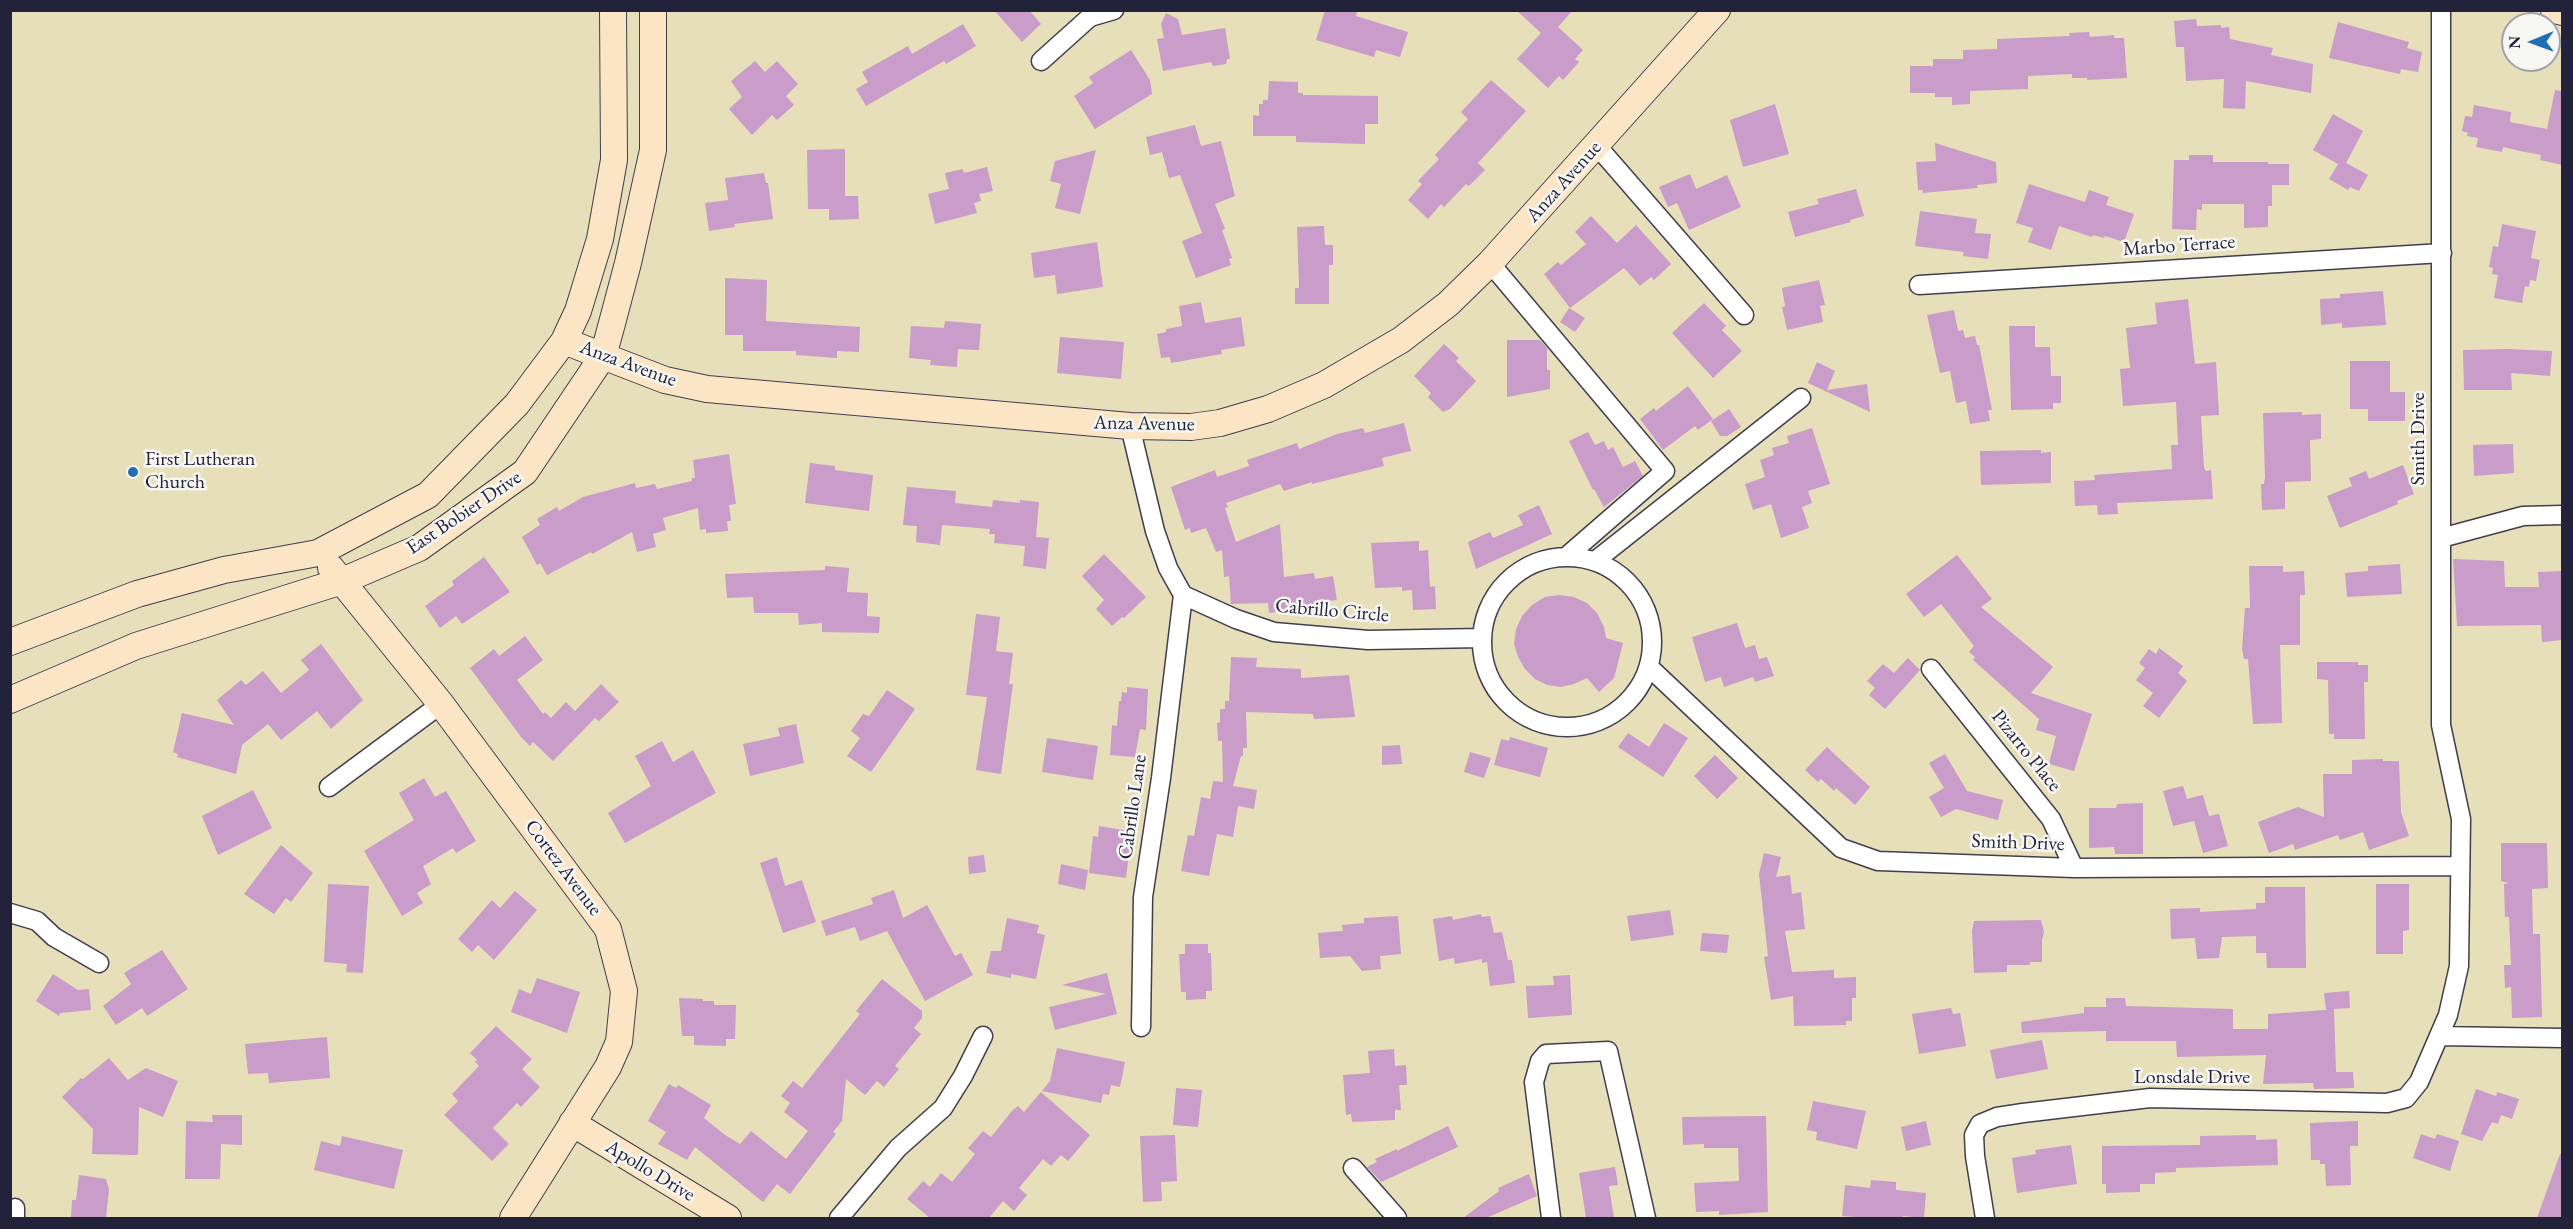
<!DOCTYPE html>
<html>
<head>
<meta charset="utf-8">
<style>
  body { margin:0 }
  #map { position:relative; width:2573px; height:1229px; overflow:hidden; background:#e7dfba; font-family:"EB Garamond",serif }
  canvas { display:block }
  .frame { position:absolute; inset:0; border:12px solid #22223b; pointer-events:none }
  .north { position:absolute; left:2501px; top:12px; width:60px; height:60px; box-sizing:border-box; background:#f6f6f2; border:2px solid #a1a1a9; border-radius:50%; rotate:269deg; font-size:16px; font-weight:700; line-height:24px; text-align:center; color:#22223b }
  .north::after { content:''; display:block; margin:auto; width:21px; height:27px; background:#1f6fb2; clip-path:polygon(50% 0,100% 100%,50% 72%,0 100%) }
</style>
</head>
<body>
<div id="map">
<canvas width="2573" height="1229"></canvas>
<div class="frame"></div>
<div class="north">N</div>
</div>
<script>
const g = document.querySelector('canvas').getContext('2d');
g.lineJoin = 'round';
function paint(path, color) { g.fillStyle = color; g.fill(path, 'evenodd'); }
const shape = rows => new Path2D(rows.map(r => 'M' + r).join(''));
function trace(path, color, width, dash) { g.strokeStyle = color; g.lineWidth = width; g.lineCap = dash ? 'butt' : 'round'; g.setLineDash(dash || []); g.stroke(path); }
function drawText(font, color, halo, rows, align = 'center') {
  g.font = font + ' "EB Garamond",serif'; g.lineWidth = 5; g.setLineDash([]); g.textBaseline = 'middle'; g.strokeStyle = halo; g.fillStyle = color; for (const [text, x, y, turn = 0] of rows) {
    g.save(); g.translate(x, y); g.rotate((+turn || 0) * Math.PI / 180); g.textAlign = isNaN(turn) ? turn : align; if (halo) g.strokeText(text, 0, 0); g.fillText(text, 0, 0); g.restore();
  }
}
const building = shape([
  [994,10,1029,10,1041,24,1022,42],
  [1325,10,1357,10,1356,16,1408,32,1400,57,1376,50,1374,57,1316,40],
  [1516,10,1573,10,1558,27,1583,50,1575,59,1579,62,1563,80,1559,76,1548,88,1517,59,1541,33],
  [1166,13,1178,19,1182,35,1225,28,1230,59,1227,59,1226,64,1213,66,1211,62,1163,71,1157,39,1164,38,1161,24],
  [2196,19,2197,26,2221,25,2221,28,2229,27,2230,39,2273,48,2271,55,2313,64,2311,93,2246,81,2245,109,2223,108,2224,79,2186,81,2184,47,2176,47,2174,21],
  [2338,22,2409,42,2407,48,2422,52,2418,72,2401,69,2400,74,2329,58],
  [963,24,976,46,946,64,944,61,866,106,856,89,868,82,862,72,908,46,912,54],
  [2089,32,2090,37,2114,35,2114,38,2124,38,2127,78,2087,80,2087,78,2072,78,2072,74,2028,76,2028,89,1970,91,1970,104,1952,105,1952,97,1935,97,1935,93,1910,93,1910,66,1933,66,1933,59,1963,59,1963,50,1997,49,1997,39,2070,36,2069,33],
  [1131,50,1150,80,1152,94,1095,129,1074,96,1093,83,1089,77],
  [755,61,765,72,777,61,798,84,786,96,794,105,777,120,772,115,752,135,729,109,742,97,731,81],
  [1491,80,1526,111,1478,163,1485,170,1469,186,1466,184,1444,207,1441,204,1428,219,1408,200,1422,184,1418,181,1439,159,1435,155,1468,119,1461,112],
  [1269,81,1298,82,1298,93,1303,93,1303,95,1378,96,1378,124,1365,124,1365,144,1296,142,1296,136,1253,136,1253,115,1259,116,1259,104,1263,104,1263,100,1268,100],
  [2555,90,2562,91,2562,165,2540,160,2541,155,2520,151,2503,147,2502,152,2476,147,2478,138,2467,136,2468,133,2462,131,2465,116,2472,117,2474,105,2511,112,2510,122,2547,129],
  [1775,104,1789,154,1743,167,1730,120],
  [2333,114,2363,131,2346,163,2368,175,2359,191,2350,187,2348,190,2329,179,2338,164,2313,150],
  [1195,125,1201,146,1221,141,1235,196,1215,204,1225,229,1222,230,1232,258,1229,259,1231,265,1196,278,1182,241,1202,233,1180,175,1169,178,1162,152,1150,155,1146,137],
  [1935,143,1996,162,1997,183,1977,185,1978,188,1922,193,1923,190,1918,190,1916,162,1936,161],
  [845,149,845,196,858,196,859,219,829,220,829,209,808,209,807,150],
  [1096,150,1080,214,1055,208,1061,184,1050,181,1055,161],
  [2189,155,2213,155,2213,162,2268,162,2268,164,2289,164,2289,185,2272,185,2272,206,2268,206,2268,227,2244,228,2244,204,2202,204,2202,210,2197,209,2196,230,2172,229,2174,160,2189,160],
  [987,167,993,191,979,194,981,201,974,203,977,213,935,224,928,194,949,189,945,173,963,169,964,173],
  [764,173,766,183,768,183,773,219,734,224,735,227,709,231,705,203,728,200,725,178],
  [1690,174,1696,189,1727,175,1741,207,1689,230,1677,203,1668,207,1659,187],
  [2029,184,2085,202,2089,190,2109,197,2106,205,2134,214,2124,242,2105,236,2104,238,2093,235,2092,237,2059,226,2051,250,2028,242,2033,228,2016,223],
  [1856,189,1864,216,1850,220,1851,222,1795,237,1788,212,1819,204,1817,199],
  [1920,211,1977,219,1975,233,1991,234,1988,259,1963,256,1964,252,1915,246],
  [1591,216,1617,243,1636,225,1671,264,1654,280,1651,277,1640,286,1624,268,1570,308,1544,274,1558,262,1561,265,1586,244,1575,232],
  [2502,224,2536,231,2531,258,2540,260,2536,281,2530,280,2529,287,2525,286,2522,303,2494,298,2498,275,2492,274,2493,268,2489,267,2493,246,2498,247],
  [1324,226,1325,245,1333,245,1333,265,1329,265,1329,304,1295,304,1295,288,1299,288,1297,227],
  [1097,242,1103,287,1057,294,1055,275,1034,278,1031,253],
  [725,278,767,280,766,321,860,327,859,352,837,351,837,358,796,355,796,351,743,351,743,335,725,335],
  [1819,280,1825,305,1820,306,1823,322,1787,330,1782,307,1785,306,1782,288],
  [2383,291,2386,325,2342,328,2342,323,2321,325,2320,299,2340,298,2340,294],
  [2188,299,2195,364,2216,362,2219,415,2201,416,2204,468,2206,471,2211,470,2213,499,2117,503,2118,514,2098,515,2097,505,2075,506,2074,481,2095,480,2094,475,2172,469,2171,445,2178,445,2176,402,2123,406,2120,369,2130,368,2126,328,2157,324,2155,303],
  [1201,302,1205,323,1241,317,1245,346,1221,350,1222,354,1171,363,1170,357,1161,358,1157,334,1166,332,1166,329,1182,326,1179,306],
  [1704,303,1726,326,1722,330,1742,351,1713,378,1672,333],
  [1569,308,1585,318,1575,332,1560,322],
  [1954,310,1958,331,1963,330,1965,338,1975,336,1977,345,1979,345,1992,410,1988,410,1990,421,1970,424,1966,401,1956,403,1950,371,1940,373,1927,315],
  [945,321,981,324,979,350,958,349,957,367,930,365,931,360,909,358,911,326,944,328],
  [2009,326,2035,326,2035,347,2050,347,2051,376,2061,376,2061,403,2053,403,2053,409,2011,410],
  [1060,337,1124,342,1121,379,1057,373],
  [1507,340,1540,340,1547,348,1547,370,1550,370,1550,389,1507,397],
  [1444,344,1459,358,1456,361,1476,381,1450,409,1443,412,1428,397,1431,393,1414,376],
  [2507,349,2552,351,2550,376,2511,373,2512,390,2464,390,2463,350],
  [2350,361,2390,361,2390,392,2405,392,2405,421,2368,421,2368,409,2350,409],
  [1817,362,1835,371,1827,390,1867,384,1870,412,1808,383],
  [1688,386,1713,419,1698,430,1695,426,1663,450,1640,419,1654,408,1656,411],
  [1729,409,1741,427,1727,436,1720,436,1711,421],
  [2302,412,2302,415,2321,414,2321,439,2310,440,2311,481,2285,482,2285,509,2262,510,2261,484,2264,484,2265,477,2263,413],
  [1404,423,1411,451,1382,458,1384,466,1312,484,1312,482,1284,491,1280,484,1226,503,1228,507,1225,508,1236,542,1280,524,1284,577,1314,573,1315,579,1333,576,1337,600,1322,602,1322,606,1269,613,1268,603,1231,604,1229,576,1224,577,1222,550,1216,552,1206,528,1191,533,1190,528,1185,530,1171,487,1215,470,1217,477,1249,466,1247,460,1297,443,1299,449,1337,434,1363,428,1365,433],
  [1812,428,1830,484,1808,491,1812,503,1802,507,1809,528,1781,538,1771,504,1753,510,1745,484,1765,477,1760,460,1774,455,1772,448,1789,443,1787,436],
  [1588,432,1595,445,1604,441,1608,450,1613,447,1623,467,1635,461,1643,476,1604,507,1594,489,1593,490,1569,441],
  [2513,444,2514,473,2474,476,2473,445],
  [2041,450,2041,453,2051,452,2051,483,1981,485,1980,451],
  [729,454,736,504,729,505,731,521,727,521,728,531,706,533,706,529,700,530,698,508,663,518,666,530,653,534,656,547,637,552,632,532,592,554,591,552,547,575,540,563,537,565,522,537,540,525,537,519,557,507,559,511,583,497,635,483,636,488,655,484,657,489,692,481,692,478,695,478,693,460],
  [810,463,835,466,835,470,873,475,869,511,805,503],
  [2403,465,2414,494,2397,501,2398,504,2340,528,2327,496,2352,486,2349,478,2366,471,2369,479],
  [907,487,956,491,955,503,992,507,993,500,1020,503,1020,500,1039,502,1036,537,1049,538,1046,569,1023,566,1025,546,994,543,995,534,989,534,990,529,942,525,940,545,916,542,917,526,903,525],
  [1539,505,1552,534,1476,569,1468,542,1490,532,1493,538,1523,525,1518,515],
  [1419,541,1419,551,1428,550,1430,587,1435,586,1436,609,1413,610,1412,590,1402,591,1402,587,1375,588,1371,543],
  [1104,554,1146,597,1124,618,1122,617,1112,626,1096,609,1104,600,1082,576],
  [1957,555,1992,599,1981,607,2053,667,2031,693,2092,714,2074,771,2049,764,2056,736,2036,730,2039,719,1973,660,1975,657,1969,652,1974,646,1941,604,1924,617,1906,594],
  [484,557,510,592,462,624,456,616,440,628,425,606,454,585,452,581],
  [2453,559,2504,561,2505,587,2539,587,2538,572,2562,571,2562,640,2542,642,2541,625,2457,626],
  [2400,564,2402,594,2347,597,2345,573,2368,571,2368,566],
  [825,566,849,568,847,592,868,593,867,616,880,617,879,633,822,632,822,623,799,625,798,613,754,613,753,597,727,598,725,574,825,570],
  [2249,566,2283,566,2283,572,2304,571,2305,595,2300,595,2300,645,2280,645,2282,723,2253,724,2248,659,2244,659,2242,649,2245,608,2250,608],
  [1559,595,1574,597,1587,603,1597,613,1604,627,1606,638,1623,643,1614,678,1599,692,1587,678,1574,684,1561,687,1547,685,1535,679,1525,669,1518,657,1514,644,1516,629,1522,616,1532,605,1545,597],
  [976,614,1000,617,996,651,1013,653,1009,684,1013,684,1001,774,976,770,987,697,966,695],
  [1737,623,1745,648,1755,645,1759,659,1767,657,1774,676,1755,682,1753,677,1724,687,1721,677,1705,682,1692,637],
  [525,636,543,660,517,680,543,714,545,712,551,718,566,702,575,711,601,684,619,702,599,721,595,718,553,761,533,742,530,746,521,737,470,668,494,649,499,656],
  [321,644,363,700,331,729,317,711,281,740,268,724,242,745,236,774,177,757,178,754,173,752,182,713,234,725,217,700,241,680,246,685,263,671,281,693,309,670,301,660],
  [2159,648,2183,666,2178,673,2187,681,2159,718,2143,706,2153,693,2136,680,2145,668,2139,663,2149,649,2156,654],
  [1231,657,1257,658,1256,667,1301,669,1301,678,1349,675,1355,717,1314,719,1313,714,1246,712,1247,748,1243,748,1243,756,1241,756,1233,786,1257,790,1254,809,1238,806,1233,837,1217,834,1209,876,1181,871,1188,835,1194,836,1201,797,1210,799,1213,781,1223,782,1222,741,1218,741,1217,723,1220,722,1220,709,1225,709,1225,701,1229,701],
  [1908,658,1920,670,1885,709,1869,695,1875,688,1867,681,1883,664,1894,673],
  [2317,662,2358,662,2358,665,2368,665,2368,682,2364,682,2365,739,2334,739,2334,734,2329,734,2328,680,2317,679],
  [1127,687,1148,689,1146,730,1140,729,1135,757,1110,755,1112,725,1117,726,1119,701,1121,701,1122,692,1127,693],
  [887,690,915,709,871,772,847,756,860,738,851,731,863,714,869,716],
  [1664,723,1688,738,1663,777,1618,747,1628,733,1649,747],
  [796,724,804,763,750,776,743,744,780,736,778,728],
  [1510,737,1548,748,1540,777,1494,765,1501,739,1509,741],
  [1047,738,1098,746,1093,780,1042,772],
  [662,741,673,762,693,750,716,793,625,843,608,813,651,786,635,756],
  [1400,745,1402,764,1382,765,1382,746],
  [1827,747,1870,787,1855,805,1836,788,1834,791,1821,779,1818,782,1805,770],
  [1470,752,1491,758,1484,778,1464,772],
  [1945,754,1967,791,2003,800,1998,820,1956,809,1941,817,1929,797,1944,788,1929,763],
  [1715,755,1738,778,1717,799,1694,776],
  [2383,759,2383,761,2399,761,2401,812,2409,836,2369,850,2363,832,2340,840,2338,835,2295,850,2293,844,2269,853,2258,822,2298,807,2324,817,2323,774,2352,774,2352,760],
  [424,778,435,797,446,791,476,841,456,853,453,848,423,866,431,884,417,893,423,903,402,916,364,851,414,820,399,793],
  [2183,786,2187,799,2203,795,2209,816,2219,814,2228,846,2203,853,2194,821,2173,826,2163,791],
  [253,790,272,828,218,855,202,816],
  [2143,803,2143,854,2115,854,2114,847,2089,848,2089,808,2116,808,2117,804],
  [1099,826,1129,831,1127,845,1130,845,1126,878,1089,873,1093,836,1098,837],
  [2501,843,2547,843,2548,888,2532,889,2533,934,2540,934,2542,1017,2512,1018,2511,987,2505,988,2504,965,2511,965,2509,917,2505,917,2504,884,2509,883,2501,881],
  [281,845,313,873,291,902,286,898,274,914,244,894],
  [1764,853,1781,857,1776,877,1790,875,1792,894,1801,892,1805,929,1785,931,1792,972,1834,970,1834,978,1856,977,1856,998,1852,998,1852,1021,1846,1021,1846,1025,1794,1026,1793,996,1771,1000,1764,957,1768,956,1759,874],
  [984,855,986,872,969,874,968,857],
  [777,857,785,886,802,880,816,922,783,933,760,863],
  [1061,864,1088,870,1085,890,1058,884],
  [328,884,369,886,363,973,346,972,347,964,324,962],
  [2376,884,2409,884,2409,930,2403,931,2403,954,2376,954],
  [2265,887,2305,887,2306,968,2267,968,2266,953,2256,953,2256,936,2222,937,2219,958,2197,959,2195,938,2171,939,2170,909,2200,908,2200,912,2256,909,2256,903,2265,903],
  [894,890,903,918,927,905,955,956,961,953,973,975,925,1001,887,931,860,941,855,927,826,936,821,921,873,904,871,898],
  [515,891,537,910,494,960,478,945,472,952,458,939,492,900,500,908],
  [1670,910,1674,935,1631,941,1627,916],
  [1481,914,1482,917,1490,916,1494,933,1502,932,1508,960,1512,960,1515,983,1490,986,1487,962,1482,963,1482,959,1455,964,1454,958,1439,961,1433,919,1452,916,1453,920],
  [1398,916,1401,954,1380,956,1381,969,1362,971,1350,956,1320,958,1318,933,1343,931,1342,925,1364,923,1364,918],
  [1007,918,1039,925,1037,933,1045,935,1036,979,1011,974,1011,978,986,973,991,951,1001,951],
  [2041,920,2044,932,2042,940,2042,962,2030,962,2030,965,2007,965,2007,972,1974,973,1972,931,1974,921],
  [1702,933,1729,935,1727,953,1700,951],
  [1185,944,1208,944,1208,953,1211,953,1212,991,1206,991,1206,999,1186,1000,1186,992,1181,992,1179,954,1185,954],
  [162,950,188,989,147,1016,142,1008,116,1025,103,1006,131,984,124,973],
  [1107,973,1117,1014,1055,1030,1049,1007,1106,994,1062,985],
  [53,974,78,990,89,989,91,1010,60,1013,59,1016,36,1001],
  [1570,975,1572,1015,1528,1018,1526,986,1554,985,1553,976],
  [537,978,580,992,567,1033,511,1012,519,989,531,994],
  [882,979,922,1011,922,1018,914,1028,921,1034,895,1066,899,1069,884,1087,877,1081,865,1095,846,1079,842,1121,833,1132,836,1134,790,1194,777,1184,763,1202,695,1147,687,1160,658,1144,666,1132,648,1121,669,1084,676,1088,678,1085,711,1105,704,1118,725,1135,740,1144,751,1131,786,1159,808,1131,784,1112,790,1103,781,1096,793,1081,802,1088,860,1014,856,1011],
  [2349,991,2350,1008,2334,1009,2336,1072,2353,1072,2354,1088,2314,1089,2313,1083,2263,1084,2266,1055,2177,1057,2176,1041,2106,1041,2106,1031,2022,1033,2021,1022,2084,1013,2084,1007,2106,1007,2106,998,2125,998,2126,1006,2233,1009,2233,1029,2268,1029,2268,1014,2326,1010,2324,993],
  [679,998,703,999,703,1001,714,1001,714,1005,736,1005,735,1039,726,1039,726,1046,694,1045,694,1036,682,1036],
  [1951,1008,1953,1014,1960,1013,1966,1046,1919,1054,1912,1014],
  [496,1026,532,1059,522,1069,540,1087,521,1107,517,1103,493,1128,509,1144,492,1161,444,1115,458,1101,452,1094,479,1066,475,1062,477,1060,470,1053],
  [327,1037,330,1078,269,1083,268,1073,248,1074,245,1044],
  [2042,1040,2048,1069,1996,1079,1990,1050],
  [1057,1048,1125,1062,1120,1087,1111,1085,1109,1095,1103,1094,1101,1103,1042,1091,1050,1081],
  [1394,1049,1395,1066,1406,1065,1407,1085,1399,1085,1401,1110,1395,1110,1395,1120,1352,1122,1351,1114,1346,1115,1343,1075,1370,1073,1368,1051],
  [109,1058,128,1080,146,1068,178,1081,163,1117,139,1107,138,1154,136,1155,92,1154,93,1129,62,1097,81,1078,83,1079],
  [1176,1088,1202,1090,1198,1127,1173,1125],
  [2476,1089,2496,1096,2497,1092,2519,1099,2512,1119,2501,1115,2498,1124,2492,1122,2482,1141,2461,1134],
  [1041,1092,1090,1135,1068,1161,1061,1155,1051,1166,1043,1159,1019,1188,1027,1195,1014,1211,1003,1201,989,1218,930,1218,907,1199,923,1181,930,1187,941,1173,952,1182,975,1154,968,1148,983,1131,991,1137,1012,1111,1018,1106,1024,1112],
  [1813,1101,1866,1111,1857,1149,1816,1140,1817,1132,1807,1130],
  [212,1115,242,1115,242,1145,221,1144,220,1179,185,1179,186,1121,213,1122],
  [1766,1116,1768,1212,1719,1215,1719,1211,1696,1212,1694,1183,1739,1181,1738,1148,1704,1148,1704,1144,1683,1145,1682,1117],
  [1926,1121,1931,1145,1906,1151,1901,1127],
  [2358,1121,2358,1146,2350,1146,2351,1185,2326,1186,2325,1164,2320,1164,2320,1160,2311,1160,2310,1123],
  [1448,1126,1458,1147,1381,1182,1367,1167,1377,1162,1375,1159,1397,1149,1397,1151],
  [2421,1134,2435,1139,2437,1134,2459,1141,2450,1171,2413,1158],
  [1175,1135,1177,1181,1161,1182,1162,1201,1143,1202,1140,1136],
  [2256,1135,2256,1140,2277,1139,2278,1165,2176,1168,2176,1172,2155,1173,2155,1184,2140,1184,2140,1192,2106,1193,2106,1184,2102,1184,2102,1146,2200,1145,2200,1136],
  [342,1136,403,1150,394,1189,314,1170,321,1141,340,1146],
  [2071,1145,2077,1184,2017,1193,2012,1158,2036,1154,2035,1150],
  [2560,1154,2562,1154,2562,1218,2537,1218],
  [1615,1167,1618,1185,1609,1186,1614,1218,1586,1218,1579,1173],
  [1529,1174,1537,1196,1486,1218,1463,1218,1499,1191,1498,1188],
  [79,1175,106,1179,109,1189,106,1218,71,1218,72,1200,76,1200],
  [1871,1180,1896,1182,1896,1190,1926,1193,1924,1218,1903,1216,1903,1218,1869,1218,1842,1216,1845,1185,1870,1188]
]);
const street = shape([
  [1041,61,1090,17,1114,10],
  [1597,146,1744,315],
  [1490,263,1665,471,1567,556],
  [1919,285,2442,253],
  [1130,426,1155,531,1168,568,1183,595,1236,619,1274,632,1368,640,1481,638],
  [2441,538,2523,516,2562,515],
  '1482 642a85 85 0 1 1 170 0a85 85 0 1 1-170 0Z',
  [1595,561,1801,398],
  [1649,667,1841,848,1878,861,2074,868,2460,866],
  [1931,669,2051,819,2074,868],
  [329,787,441,704],
  [10,913,37,921,54,937,99,963],
  [1141,1027,1143,897,1161,778,1183,595],
  [2439,1036,2562,1038],
  [1353,1168,1397,1218],
  [15,1218,15,1208],
  [839,1218,898,1148,943,1108,963,1076,983,1036],
  [1551,1218,1534,1082,1540,1061,1546,1054,1608,1051,1646,1218],
  [1985,1218,1975,1156,1974,1135,1980,1124,1997,1117,2023,1113,2150,1098,2387,1103,2406,1098,2419,1082,2448,1015,2459,966,2461,819,2441,725,2441,10]
]);
const secondary = shape([
  [2554,10,2562,12],
  [564,341,665,380,707,389,1130,426,1191,427,1220,423,1268,409,1324,385,1401,340,1448,304,1490,263,1717,10],
  [331,568,441,704,608,929,624,991,619,1042,608,1067,513,1218],
  [10,642,137,594,224,570,318,553,428,495,517,404,564,341,578,311,600,239,614,160,613,10],
  [10,700,136,646,342,581,419,548,525,472,603,356,611,327,628,263,653,150,653,10],
  [572,1123,728,1218]
]);
const markers = [
  [133,472,6,"#1f6fb2"]
];
const streetNames = [
  ["Anza Avenue",1564,182,-48],
  ["Marbo Terrace",2179,246,-4],
  ["Anza Avenue",628,364,20],
  ["Anza Avenue",1144,424,1],
  ["Smith Drive",2419,439,-90],
  ["East Bobier Drive",464,513,-34],
  ["Cabrillo Circle",1332,611,5],
  ["Pizarro Place",2026,751,51],
  ["Cabrillo Lane",1133,807,-82],
  ["Smith Drive",2018,843,2],
  ["Cortez Avenue",563,868,53],
  ["Lonsdale Drive",2192,1078],
  ["Apollo Drive",650,1171,31]
];
const poiNames = [
  ["First Lutheran",145,460],
  ["Church",145,483]
];
paint(building, '#c99cc9');
trace(street, '#403e4e', 21);
trace(secondary, '#403e4e', 28);
trace(street, '#fff', 18);
trace(secondary, '#fce5c4', 26);
for (const [x, y, r, color] of markers) { const dot = new Path2D(); dot.arc(x, y, r, 0, 2 * Math.PI); g.fillStyle = color; g.fill(dot); trace(dot, '#f6f6f2', 2); }
drawText('20px', '#22223b', '#f6f6f2', streetNames);
drawText('20px', '#22223b', '#f6f6f2', poiNames, 'left');
</script>
</body>
</html>
